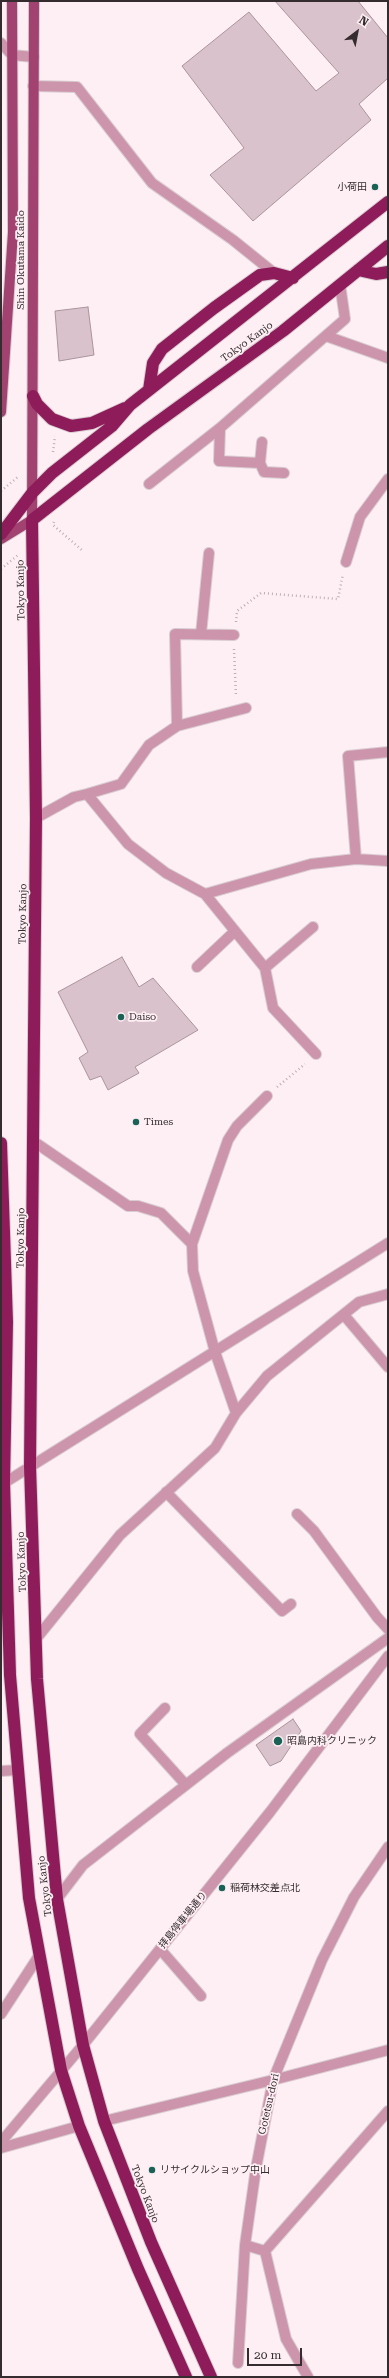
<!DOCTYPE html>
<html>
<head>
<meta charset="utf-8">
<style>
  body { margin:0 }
  #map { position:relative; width:389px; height:2378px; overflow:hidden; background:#fdeff4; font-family:"Roboto Serif",serif }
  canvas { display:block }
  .frame { position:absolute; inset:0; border:2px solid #352c2f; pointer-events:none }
  .north { position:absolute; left:337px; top:12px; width:40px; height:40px; -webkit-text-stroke:3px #fdeff4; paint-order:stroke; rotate:32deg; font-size:11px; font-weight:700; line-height:16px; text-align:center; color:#352c2f }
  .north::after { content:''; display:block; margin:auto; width:14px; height:18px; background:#352c2f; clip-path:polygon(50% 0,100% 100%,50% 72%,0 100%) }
  .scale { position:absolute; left:247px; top:2348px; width:55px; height:18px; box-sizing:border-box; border:2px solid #352c2f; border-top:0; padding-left:5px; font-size:12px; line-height:14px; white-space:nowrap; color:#352c2f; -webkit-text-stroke:3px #fdeff4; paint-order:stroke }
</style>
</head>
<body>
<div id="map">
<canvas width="389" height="2378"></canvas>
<div class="frame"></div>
<div class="north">N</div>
<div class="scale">20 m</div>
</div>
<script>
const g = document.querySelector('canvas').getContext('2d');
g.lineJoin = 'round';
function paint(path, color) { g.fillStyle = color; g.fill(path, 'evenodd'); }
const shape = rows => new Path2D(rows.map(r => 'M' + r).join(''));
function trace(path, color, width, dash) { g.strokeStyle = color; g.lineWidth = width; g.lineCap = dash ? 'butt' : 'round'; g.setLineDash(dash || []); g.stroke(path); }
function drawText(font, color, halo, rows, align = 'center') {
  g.font = font + ' "Roboto Serif","Noto Sans JP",serif'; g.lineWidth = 3.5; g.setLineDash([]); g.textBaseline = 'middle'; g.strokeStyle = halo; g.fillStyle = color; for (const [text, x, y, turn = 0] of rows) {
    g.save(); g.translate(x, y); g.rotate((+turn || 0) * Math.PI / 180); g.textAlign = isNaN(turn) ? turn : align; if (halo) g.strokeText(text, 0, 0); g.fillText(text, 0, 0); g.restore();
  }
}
const building = shape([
  [275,1,358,1,388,38,388,78,359,104,371,120,253,221,210,175,244,148,182,66,249,12,316,91,339,73,275,1],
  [88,307,94,355,59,361,55,311,88,307],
  [122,957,139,987,153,978,198,1030,135,1067,139,1073,108,1090,101,1076,90,1080,79,1058,88,1052,58,992,122,957],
  [293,1719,301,1731,281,1761,270,1766,256,1745,293,1719]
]);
const path = shape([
  [53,452,55,436],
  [1,491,19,476],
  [54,522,53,525,83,551],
  [1,569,18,555],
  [236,622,237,611,261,593,338,599,343,574],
  [234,649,236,696],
  [277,1087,305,1064]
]);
const minor = shape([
  [1,43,12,55,34,57],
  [33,86,77,87,152,183,233,240,274,273],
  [326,336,388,358],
  [220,428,219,461,260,463,262,442],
  [260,463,264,472,284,473],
  [149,484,220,428,345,319,340,284],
  [346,562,360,517,388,479],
  [201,634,209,553],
  [177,726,175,634,234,635],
  [87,794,121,784,149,745,177,726,246,708],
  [36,818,74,797,87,794,128,844,166,873,205,894,311,864,356,859,388,861],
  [356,859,348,756,388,752],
  [205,894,265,968,273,1008,316,1054],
  [197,967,235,931],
  [265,968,313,927],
  [33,1141,128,1206,138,1206,161,1213,192,1244,228,1140,237,1126,267,1096],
  [192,1244,193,1271,215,1352,236,1413],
  [344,1315,388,1367],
  [1,1485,388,1243],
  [166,1492,282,1611,291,1604],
  [297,1514,314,1531,377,1617,388,1629],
  [36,1639,120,1535,215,1448,236,1413,267,1376,359,1302,388,1294],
  [165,1708,140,1734,186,1785],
  [1,1771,18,1770],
  [57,1899,83,1865,227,1753,388,1638],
  [160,1949,201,1996],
  [1,2014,40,1954],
  [104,2121,273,2080,388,2050],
  [1,2142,83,2045,270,1812,388,1656],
  [1,2148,79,2126],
  [245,2245,265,2251],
  [238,2363,245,2245,256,2168,273,2080,322,1960,354,1897,388,1847],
  [308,2377,286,2339,265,2251,388,2111]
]);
const major = shape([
  [1,412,13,232,12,1],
  [1,539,32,520,34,1]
]);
const highway = shape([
  [358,270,376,274,388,272],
  [149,390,153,363,162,349,214,308,260,275,274,273,293,278],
  [33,396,37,404,52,419,71,426,92,423,125,408],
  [1,534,33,492,52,473,112,426,130,405,388,202],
  [1,1143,7,1322,4,1483,10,1675,29,1898,61,2070,79,2126,138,2269,186,2377],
  [211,2377,151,2242,104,2121,83,2045,57,1899,37,1679,30,1466,36,818,32,520,148,429,283,331,388,246]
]);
const markers = [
  [375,187,4,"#1b6256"],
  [121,1017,4,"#1b6256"],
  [136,1122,4,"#1b6256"],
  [278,1741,5,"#1b6256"],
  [222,1888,4,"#1b6256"],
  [152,2170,4,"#1b6256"]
];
const poiNames = [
  ["小荷田",367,187,"right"],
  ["Daiso",129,1017],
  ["Times",144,1122],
  ["昭島内科クリニック",287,1741],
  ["稲荷林交差点北",230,1888],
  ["リサイクルショップ中山",160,2170]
];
const streetNames = [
  ["Shin Okutama Kaido",21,260,-90],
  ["Tokyo Kanjo",247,342,-36],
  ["Tokyo Kanjo",21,590,-91],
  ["Tokyo Kanjo",23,914,-89],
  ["Tokyo Kanjo",21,1238,-89],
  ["Tokyo Kanjo",22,1562,-92],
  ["Tokyo Kanjo",45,1886,-97],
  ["拝島停車場通り",183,1920,-51],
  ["Gotetsu-dori",269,2104,-77],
  ["Tokyo Kanjo",145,2194,69]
];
paint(building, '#d9c2cb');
trace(building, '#a9949c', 1);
trace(minor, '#d9ccd1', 12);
trace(major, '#d9ccd1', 12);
trace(highway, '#d9ccd1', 14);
trace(path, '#bdb1b5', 2.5, [1, 3]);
trace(minor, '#cc95ac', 10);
trace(major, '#a14270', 10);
trace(highway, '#8e1c5b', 12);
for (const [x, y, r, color] of markers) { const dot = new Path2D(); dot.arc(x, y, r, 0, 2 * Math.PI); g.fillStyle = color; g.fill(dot); trace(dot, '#fdeff4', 1.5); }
drawText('10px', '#352c2f', '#fdeff4', poiNames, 'left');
drawText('10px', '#352c2f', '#fdeff4', streetNames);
</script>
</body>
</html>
